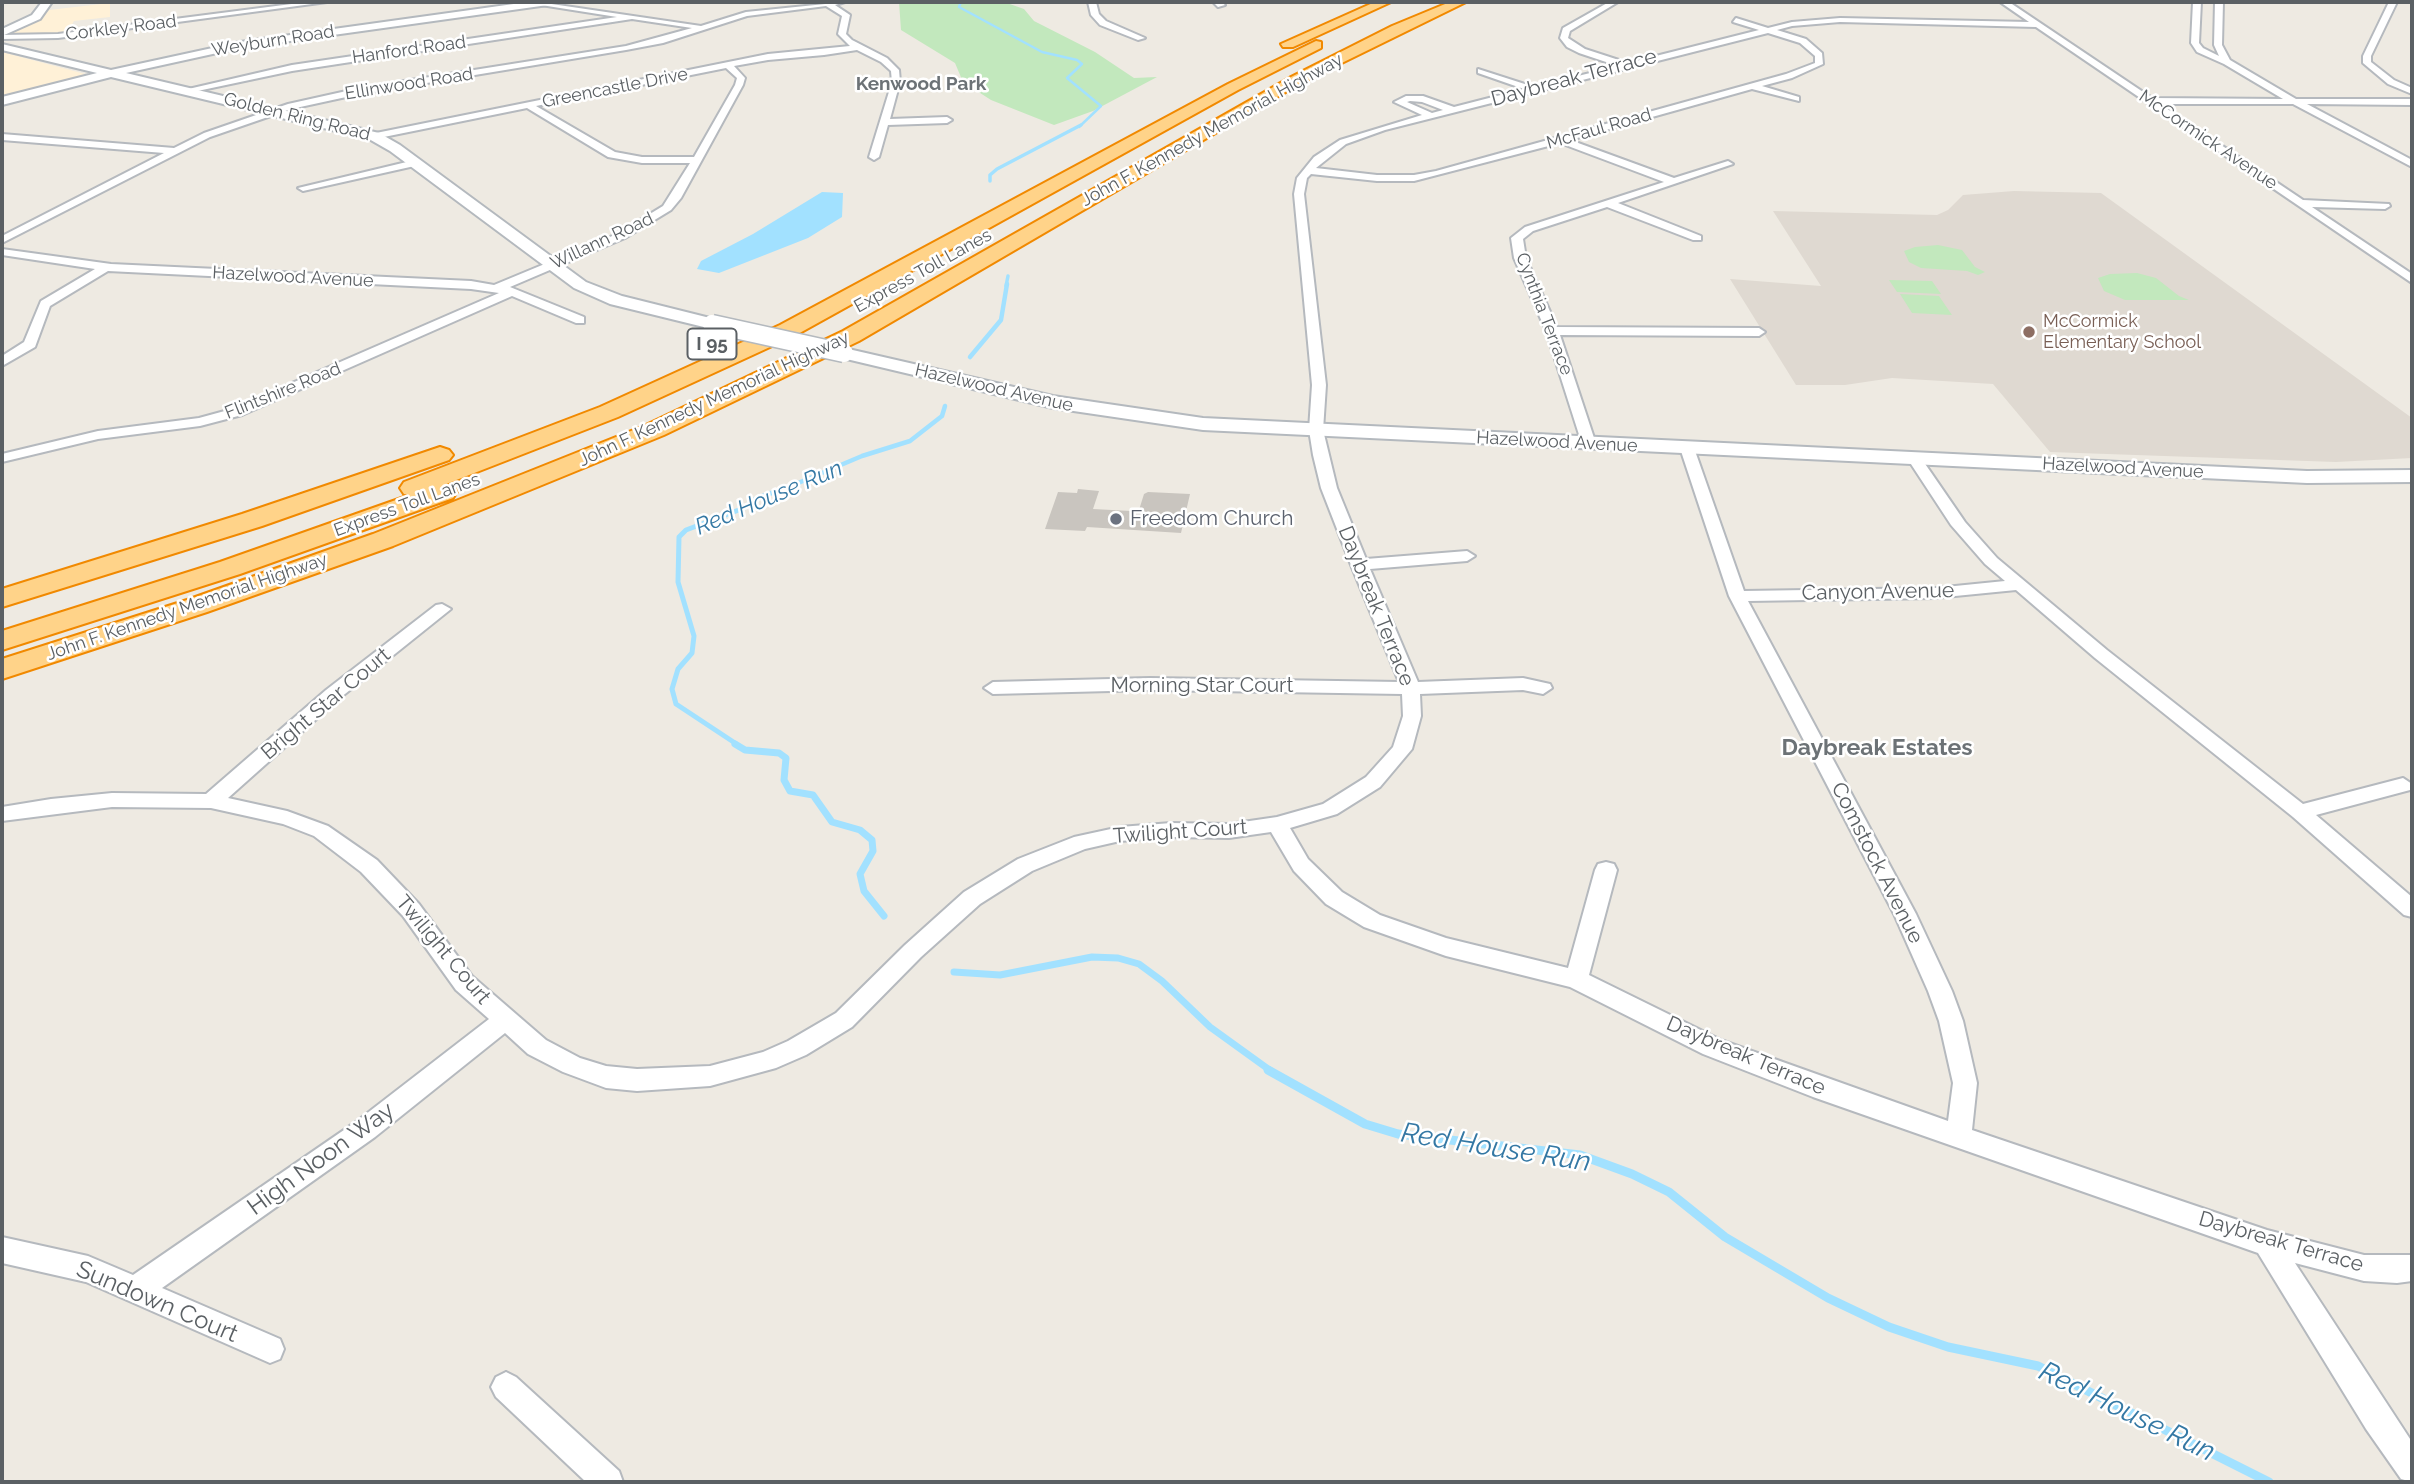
<!DOCTYPE html>
<html>
<head>
<meta charset="utf-8">
<style>
  body { margin:0 }
  #map { position:relative; width:2414px; height:1484px; overflow:hidden; background:#eeeae2; font-family:Raleway,sans-serif }
  canvas { display:block }
  .frame { position:absolute; inset:0; border:4px solid #5b6064; pointer-events:none }
</style>
</head>
<body>
<div id="map">
<canvas width="2414" height="1484"></canvas>
<div class="frame"></div>
</div>
<script>
const g = document.querySelector('canvas').getContext('2d');
g.lineJoin = 'round';
function paint(path, color) { g.fillStyle = color; g.fill(path, 'evenodd'); }
const shape = rows => new Path2D(rows.map(r => 'M' + r).join(''));
function trace(path, color, width, dash) { g.strokeStyle = color; g.lineWidth = width; g.lineCap = dash ? 'butt' : 'round'; g.setLineDash(dash || []); g.stroke(path); }
function drawText(font, color, halo, rows, align = 'center') {
  g.font = font + ' Raleway,sans-serif'; g.lineWidth = 5; g.setLineDash([]); g.textBaseline = 'middle'; g.strokeStyle = halo; g.fillStyle = color; for (const [text, x, y, turn = 0] of rows) {
    g.save(); g.translate(x, y); g.rotate((+turn || 0) * Math.PI / 180); g.textAlign = isNaN(turn) ? turn : align; if (halo) g.strokeText(text, 0, 0); g.fillText(text, 0, 0); g.restore();
  }
}
const commercial = shape([
  [110,3,110,17,74,21,66,34,7,36,42,17,49,10],
  [2,52,89,75,2,98]
]);
const education = shape([
  [2014,191,2101,193,2412,418,2412,458,2336,462,2050,452,1993,384,1892,378,1845,385,1796,385,1730,279,1821,286,1773,211,1937,215,1948,210,1963,195]
]);
const green = shape([
  [899,2,1004,2,1024,9,1034,21,1095,52,1134,78,1157,77,1093,111,1054,125,991,100,963,82,955,63,901,30],
  [1938,245,1962,250,1975,267,1985,272,1978,275,1967,271,1921,268,1909,262,1904,251,1915,247],
  [2137,273,2156,278,2179,296,2189,300,2125,300,2104,291,2098,278,2110,274],
  [1889,280,1932,281,1941,294,1897,292],
  [1900,294,1939,296,1952,315,1912,313]
]);
const water = shape([
  [822,192,843,193,842,217,808,238,719,273,697,269,701,261,753,234]
]);
const streamFar5 = shape([
  [961,2,959,7,1042,52,1077,60,1082,64,1067,78,1101,106,1079,127]
]);
const streamFar4 = shape([
  [990,181,990,175,997,169,1081,125],
  [1006,286,1008,276]
]);
const streamFar3 = shape([
  [970,357,1001,320,1007,284],
  [784,489,862,456,910,441,942,416,945,406]
]);
const streamFar2 = shape([
  [738,745,676,704,672,689,678,669,692,653,694,636,678,582,679,537,686,530,744,508,757,498,789,487]
]);
const streamFar1 = shape([
  [735,744,745,750,779,753,786,758,784,780,790,791,813,795,832,822,860,830,872,840,873,851,860,874,864,891,884,916],
  [954,972,1000,975,1092,957,1118,958,1139,964,1162,981,1210,1027,1271,1071]
]);
const stream = shape([
  [1268,1070,1365,1124,1398,1134,1580,1155,1632,1174,1669,1192,1725,1237,1828,1298,1889,1327,1948,1347,2038,1366,2269,1482]
]);
const building = shape([
  [1078,489,1099,491,1093,509,1131,511,1139,510,1144,494,1148,492,1190,494,1181,533,1087,527,1085,531,1045,529,1058,492,1077,493]
]);
const street = shape([
  [307,2,327,2,58,38,2,39,2,35,58,34,307,2],
  [538,2,701,26,746,12,845,2,835,5,850,15,846,34,852,40,887,58,899,70,900,82,890,119,947,117,952,120,947,123,888,125,879,157,874,160,869,157,892,82,891,71,881,62,857,50,824,55,768,60,734,66,745,78,743,85,681,198,671,210,625,238,510,287,584,317,584,323,576,323,512,296,242,415,200,426,98,439,2,462,2,454,98,431,199,418,232,409,499,293,471,289,108,271,50,306,35,347,2,366,2,356,24,342,41,301,95,269,2,255,2,249,111,264,471,281,494,285,617,234,663,206,690,163,642,163,608,157,527,108,374,139,371,138,371,134,768,54,850,46,838,34,842,16,826,6,747,16,663,43,626,50,360,94,291,109,210,137,2,243,2,236,164,153,2,140,2,134,174,148,204,133,288,104,360,88,626,46,692,28,632,19,292,71,188,93,184,90,292,65,617,17,541,5,538,2],
  [726,68,737,78,735,85,694,157,642,157,615,152,536,106,726,68],
  [1088,2,1096,2,1099,14,1106,21,1145,38,1138,40,1100,25,1091,15,1088,2],
  [1213,2,1221,2,1225,5,1218,7,1213,2],
  [1609,2,1618,2,1570,31,1568,38,1585,49,1628,63,1759,30,1733,22,1736,18,1768,28,1792,22,1840,18,2029,22,2000,2,2009,2,2152,98,2283,99,2224,64,2197,52,2191,43,2193,2,2201,2,2199,43,2203,48,2219,56,2214,45,2215,2,2223,2,2222,45,2230,60,2296,99,2412,99,2412,105,2307,104,2412,160,2412,167,2293,104,2160,104,2303,200,2389,204,2390,206,2385,209,2312,207,2412,274,2412,283,2036,27,1840,22,1792,26,1777,30,1806,39,1822,53,1823,64,1792,78,1762,86,1799,97,1799,101,1752,89,1570,140,1674,178,1728,161,1733,164,1618,203,1701,236,1701,240,1693,240,1607,207,1533,231,1523,239,1526,258,1557,327,1759,328,1765,332,1759,336,1560,335,1596,444,1589,448,1582,444,1546,331,1514,258,1511,238,1525,227,1664,182,1560,143,1414,181,1377,181,1311,174,1307,178,1304,194,1326,385,1323,430,1337,488,1366,559,1467,551,1475,556,1467,561,1370,569,1418,682,1523,678,1550,684,1552,688,1543,694,1523,690,1420,694,1421,716,1412,749,1380,787,1337,814,1290,828,1308,859,1342,892,1380,915,1446,938,1568,968,1595,870,1598,864,1606,862,1614,864,1617,870,1589,975,1721,1040,1948,1121,1953,1083,1939,1021,1928,991,1894,914,1729,596,1680,448,1687,444,1694,448,1744,591,1935,588,2005,581,1985,564,1951,525,1907,458,1909,455,1919,455,1965,522,1997,558,2107,650,2303,804,2403,778,2412,784,2410,790,2316,815,2412,897,2412,917,2404,915,2293,817,2095,658,2016,590,1935,598,1748,601,1916,914,1952,991,1963,1021,1977,1083,1972,1130,2267,1230,2364,1255,2412,1255,2412,1281,2397,1283,2364,1281,2295,1263,2412,1442,2412,1482,2401,1479,2366,1429,2258,1253,1813,1097,1703,1054,1570,987,1446,956,1364,927,1326,904,1294,871,1271,832,1229,838,1171,837,1120,841,1085,849,1032,871,980,904,921,957,852,1027,806,1055,776,1068,710,1086,637,1091,606,1088,563,1072,528,1054,505,1033,375,1137,162,1288,280,1339,284,1349,280,1359,270,1363,86,1282,2,1263,2,1237,88,1256,133,1275,357,1121,489,1019,456,990,403,916,361,872,314,836,283,824,211,808,112,807,2,821,2,807,51,799,112,793,206,794,326,690,436,605,442,604,451,609,340,698,228,798,287,811,328,826,377,860,419,904,472,976,546,1040,580,1058,606,1066,637,1069,710,1066,763,1052,788,1041,836,1013,905,945,964,892,1018,859,1074,837,1120,827,1171,823,1229,824,1277,817,1323,804,1366,777,1393,747,1403,716,1402,694,1150,690,993,694,984,688,993,682,1150,678,1399,682,1351,565,1321,488,1313,455,1309,430,1312,385,1294,194,1297,178,1314,157,1340,140,1422,115,1394,102,1406,96,1423,96,1454,107,1524,89,1478,73,1478,69,1534,87,1618,66,1579,53,1567,47,1560,38,1563,28,1609,2],
  [1768,33,1800,43,1815,56,1815,63,1786,74,1436,171,1414,175,1377,175,1316,168,1346,144,1385,130,1768,33],
  [1410,101,1422,102,1443,110,1432,113,1407,102,1410,101],
  [2389,2,2397,2,2371,56,2371,62,2394,80,2412,88,2412,94,2388,84,2363,63,2363,56,2389,2],
  [415,160,419,161,419,165,303,191,298,188,415,160],
  [506,1372,516,1377,619,1471,623,1482,586,1482,496,1397,491,1387,496,1377,506,1372]
]);
const secondary = shape([
  [42,2,52,2,40,19,2,36,2,29,32,15,42,2],
  [528,2,553,2,548,5,240,48,126,73,379,133,400,145,586,282,622,296,718,320,721,324,718,328,712,329,610,304,574,288,390,151,369,139,111,77,2,105,2,97,97,73,2,50,2,44,111,70,240,42,528,2],
  [844,348,1053,396,1203,418,2307,471,2412,470,2412,482,2307,483,1203,430,1053,408,838,357,835,353,838,349,844,348]
]);
const highway = shape([
  [1375,2,1391,2,1293,47,1283,47,1281,44,1375,2],
  [1450,2,1466,2,1301,83,859,341,664,435,393,546,207,612,2,679,2,659,187,600,373,534,646,425,843,331,1291,77,1392,26,1450,2],
  [1316,41,1321,42,1321,48,1238,90,796,335,618,417,446,484,453,486,457,492,453,498,240,574,2,650,2,631,220,562,410,495,404,494,400,488,404,482,600,407,780,325,1228,84,1316,41],
  [440,447,449,450,453,455,449,460,262,526,2,607,2,589,242,514,440,447]
]);
const secondaryBridge = shape([
  [712,324,844,353]
]);
const markers = [
  [2029,332,7,"#8d6e63"],
  [1116,519,7,"#6b7280"]
];
const farStreetnames = [
  ["Corkley Road",121,28,-7],
  ["Weyburn Road",273,41,-9],
  ["Hanford Road",409,50,-8],
  ["Ellinwood Road",409,84,-9],
  ["Greencastle Drive",615,88,-11],
  ["Golden Ring Road",297,117,14],
  ["McFaul Road",1599,129,-16],
  ["John F. Kennedy Memorial Highway",1212,130,-29],
  ["McCormick Avenue",2208,140,34],
  ["Willann Road",602,241,-25],
  ["Express Toll Lanes",923,271,-29],
  ["Hazelwood Avenue",293,277,3],
  ["Cynthia Terrace",1544,314,69],
  ["Hazelwood Avenue",994,388,13],
  ["Flintshire Road",283,391,-22],
  ["John F. Kennedy Memorial Highway",714,399,-25],
  ["Hazelwood Avenue",1557,442,3],
  ["Hazelwood Avenue",2123,468,3],
  ["Express Toll Lanes",407,505,-20],
  ["John F. Kennedy Memorial Highway",187,607,-19]
];
const farEducationnames = [
  ["McCormick",2043,322],
  ["Elementary School",2043,343]
];
const farNeighbourhoodnames = [
  ["Kenwood Park",921,84]
];
const shields = [
  [712,344,49]
];
const shieldNames = [
  ["I 95",712,344]
];
const streetNames = [
  ["Daybreak Terrace",1574,78,-15],
  ["Canyon Avenue",1878,592,-1],
  ["Daybreak Terrace",1376,606,68],
  ["Morning Star Court",1202,686],
  ["Bright Star Court",326,704,-40],
  ["Twilight Court",1180,832,-4],
  ["Comstock Avenue",1877,863,63],
  ["Twilight Court",443,950,50],
  ["Daybreak Terrace",1746,1056,23],
  ["Daybreak Terrace",2281,1242,16]
];
const worshipNames = [
  ["Freedom Church",1130,519]
];
const waterNames = [
  ["Red House Run",769,498,-23]
];
const neighbourhoodNames = [
  ["Daybreak Estates",1877,748]
];
const nearStreetnames = [
  ["High Noon Way",321,1159,-36],
  ["Sundown Court",157,1302,23]
];
const nearWaternames = [
  ["Red House Run",1496,1148,9],
  ["Red House Run",2127,1412,26]
];
paint(commercial, '#fff1d7');
paint(education, '#dfd9d1');
paint(green, '#c2e8bd');
paint(water, '#a2e1ff');
trace(streamFar5, '#a2e1ff', 2.5);
trace(streamFar4, '#a2e1ff', 3.5);
trace(streamFar3, '#a2e1ff', 4.5);
trace(streamFar2, '#a2e1ff', 5);
trace(streamFar1, '#a2e1ff', 7);
trace(stream, '#a2e1ff', 9);
paint(building, '#c9c5bf');
trace(street, '#b5b9be', 4);
trace(secondary, '#b4b9be', 4);
trace(highway, '#f18900', 4);
paint(street, '#fff');
paint(secondary, '#fff');
paint(highway, '#ffd389');
trace(secondaryBridge, '#b4b9be', 21, []);
trace(secondaryBridge, '#fff', 18);
for (const [x, y, r, color] of markers) { const dot = new Path2D(); dot.arc(x, y, r, 0, 2 * Math.PI); g.fillStyle = color; g.fill(dot); trace(dot, '#fff', 2.5); }
drawText('18px', '#5b6064', '#fff', farStreetnames);
drawText('18px', '#785e54', '#fff', farEducationnames, 'left');
drawText('bold 19px', '#6c7276', '#fff', farNeighbourhoodnames);
for (const [x, y, w] of shields) { const box = new Path2D(); box.roundRect(x - w / 2, y - 15.5, w, 31, 5); g.fillStyle = '#fff'; g.fill(box); trace(box, '#5b6064', 2); }
drawText('bold 19px', '#5b6064', null, shieldNames);
drawText('21px', '#5b6064', '#fff', streetNames);
drawText('21px', '#5b616d', '#fff', worshipNames, 'left');
drawText('italic 23px', '#3478a4', '#fff', waterNames);
drawText('bold 23px', '#6c7276', '#fff', neighbourhoodNames);
drawText('24px', '#5b6064', '#fff', nearStreetnames);
drawText('italic 28px', '#3478a4', '#fff', nearWaternames);
</script>
</body>
</html>
